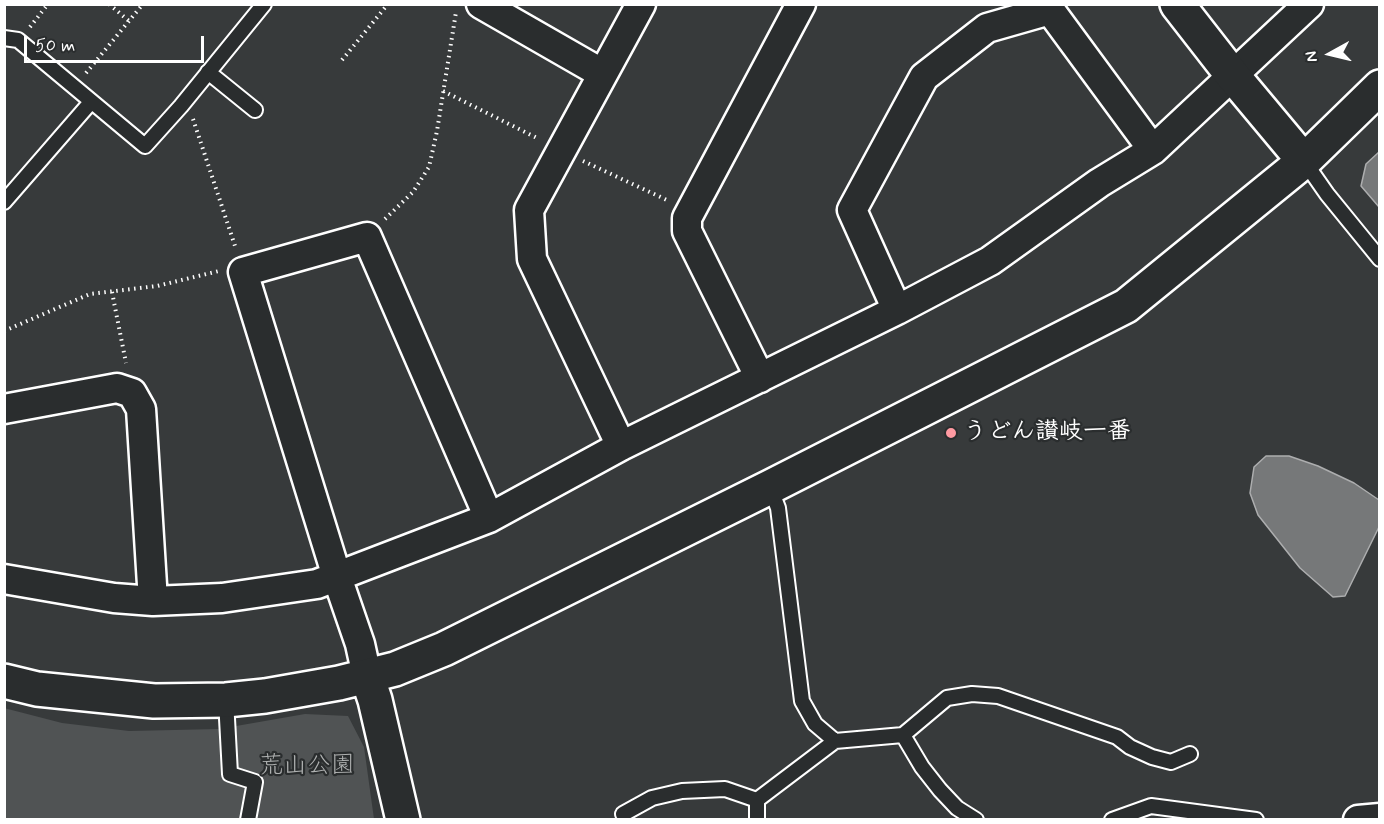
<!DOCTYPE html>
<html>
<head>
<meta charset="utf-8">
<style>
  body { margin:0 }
  #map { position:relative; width:1384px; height:824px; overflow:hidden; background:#373a3b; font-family:Mynerve,sans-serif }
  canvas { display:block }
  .frame { position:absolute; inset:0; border:6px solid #fff; pointer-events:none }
  .north { position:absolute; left:1300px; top:24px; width:60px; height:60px; -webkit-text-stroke:4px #2a2d2e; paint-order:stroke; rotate:262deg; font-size:16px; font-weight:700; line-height:24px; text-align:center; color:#fff }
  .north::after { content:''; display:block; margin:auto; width:21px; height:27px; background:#fff; clip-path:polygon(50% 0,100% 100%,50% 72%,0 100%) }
  .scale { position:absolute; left:24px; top:36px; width:180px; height:27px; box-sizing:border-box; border:3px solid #fff; border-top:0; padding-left:8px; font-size:18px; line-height:21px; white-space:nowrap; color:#fff; -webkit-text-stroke:4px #2a2d2e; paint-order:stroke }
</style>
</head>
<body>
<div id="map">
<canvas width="1384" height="824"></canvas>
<div class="frame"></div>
<div class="north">N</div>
<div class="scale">50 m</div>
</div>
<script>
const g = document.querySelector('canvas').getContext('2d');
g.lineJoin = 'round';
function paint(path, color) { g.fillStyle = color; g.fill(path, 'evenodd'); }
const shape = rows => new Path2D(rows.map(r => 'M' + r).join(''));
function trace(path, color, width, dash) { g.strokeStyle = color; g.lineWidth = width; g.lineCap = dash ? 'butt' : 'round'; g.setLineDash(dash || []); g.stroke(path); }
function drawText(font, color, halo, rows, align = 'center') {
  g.font = font + ' Mynerve,"Klee One",sans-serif'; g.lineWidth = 4.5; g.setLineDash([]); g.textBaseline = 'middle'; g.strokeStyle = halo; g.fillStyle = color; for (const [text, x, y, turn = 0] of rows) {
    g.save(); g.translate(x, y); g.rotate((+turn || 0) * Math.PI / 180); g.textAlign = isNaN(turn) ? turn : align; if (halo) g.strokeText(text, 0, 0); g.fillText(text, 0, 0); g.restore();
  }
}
const green = shape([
  [4,708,62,723,129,731,219,729,305,714,348,716,364,747,374,819,5,819]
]);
const water = shape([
  [1379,152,1379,207,1361,186,1366,164,1379,152],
  [1266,456,1289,456,1318,466,1354,483,1379,500,1379,527,1345,596,1333,597,1300,568,1258,515,1250,493,1254,467,1266,456]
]);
const path = shape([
  [109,4,129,21],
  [30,27,48,4],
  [342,60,388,4],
  [86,73,143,4],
  [443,91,539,139],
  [193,119,236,249],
  [583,161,669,201],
  [385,219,413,192,429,167,437,131,456,12],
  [112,292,126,363],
  [4,331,90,294,157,286,219,271]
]);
const lane = shape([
  [4,38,18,40,145,146,181,106,264,4],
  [208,72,255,110],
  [1304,161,1327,194,1380,259],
  [4,202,91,102],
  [770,487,778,508,802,701,815,724,835,741],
  [226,700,230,774,255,782,248,820],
  [903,735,922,767,940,790,957,808,976,820],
  [623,814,652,798,682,791,725,789,757,800],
  [757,820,757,800,835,741,903,735,947,698,972,694,998,696,1117,737,1130,747,1152,757,1171,762,1190,754],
  [1112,820,1151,806,1256,820]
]);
const street = shape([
  [481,4,603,74],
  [897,310,852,210,924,77,987,28,1050,10,1153,150],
  [760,378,687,231,687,218,801,4],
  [4,409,117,388,132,393,141,409,153,601],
  [621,446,532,259,529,210,641,4],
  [4,579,114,598,153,601,222,598,317,584,489,518,621,446,897,310,990,261,1099,183,1153,150,1309,4],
  [367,676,360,644,337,577,243,272,367,237,489,518],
  [1358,820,1380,818]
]);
const secondary = shape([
  [1177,4,1233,76,1304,161],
  [367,676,375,700,403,820],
  [4,681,37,689,154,701,226,700,265,696,339,683,395,669,444,649,770,487,1126,306,1304,161,1380,87]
]);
const markers = [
  [951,433,6,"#ff9aa2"]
];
const poiNames = [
  ["うどん讃岐一番",963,433]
];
const parkNames = [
  ["荒山公園",307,767]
];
paint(green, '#505354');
paint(water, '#767879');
trace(water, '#adaeaf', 1.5);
trace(lane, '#fff', 18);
trace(street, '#fff', 33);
trace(secondary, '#fff', 38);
trace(path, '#fff', 4, [1.5, 4.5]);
trace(lane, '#2a2d2e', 14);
trace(street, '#2a2d2e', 28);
trace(secondary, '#2a2d2e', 33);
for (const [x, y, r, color] of markers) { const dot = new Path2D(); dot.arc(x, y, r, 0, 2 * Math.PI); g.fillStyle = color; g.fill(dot); trace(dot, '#2a2d2e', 2); }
drawText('bold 24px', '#fff', '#2a2d2e', poiNames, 'left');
drawText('24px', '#b0b2b2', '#2a2d2e', parkNames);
</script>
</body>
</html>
